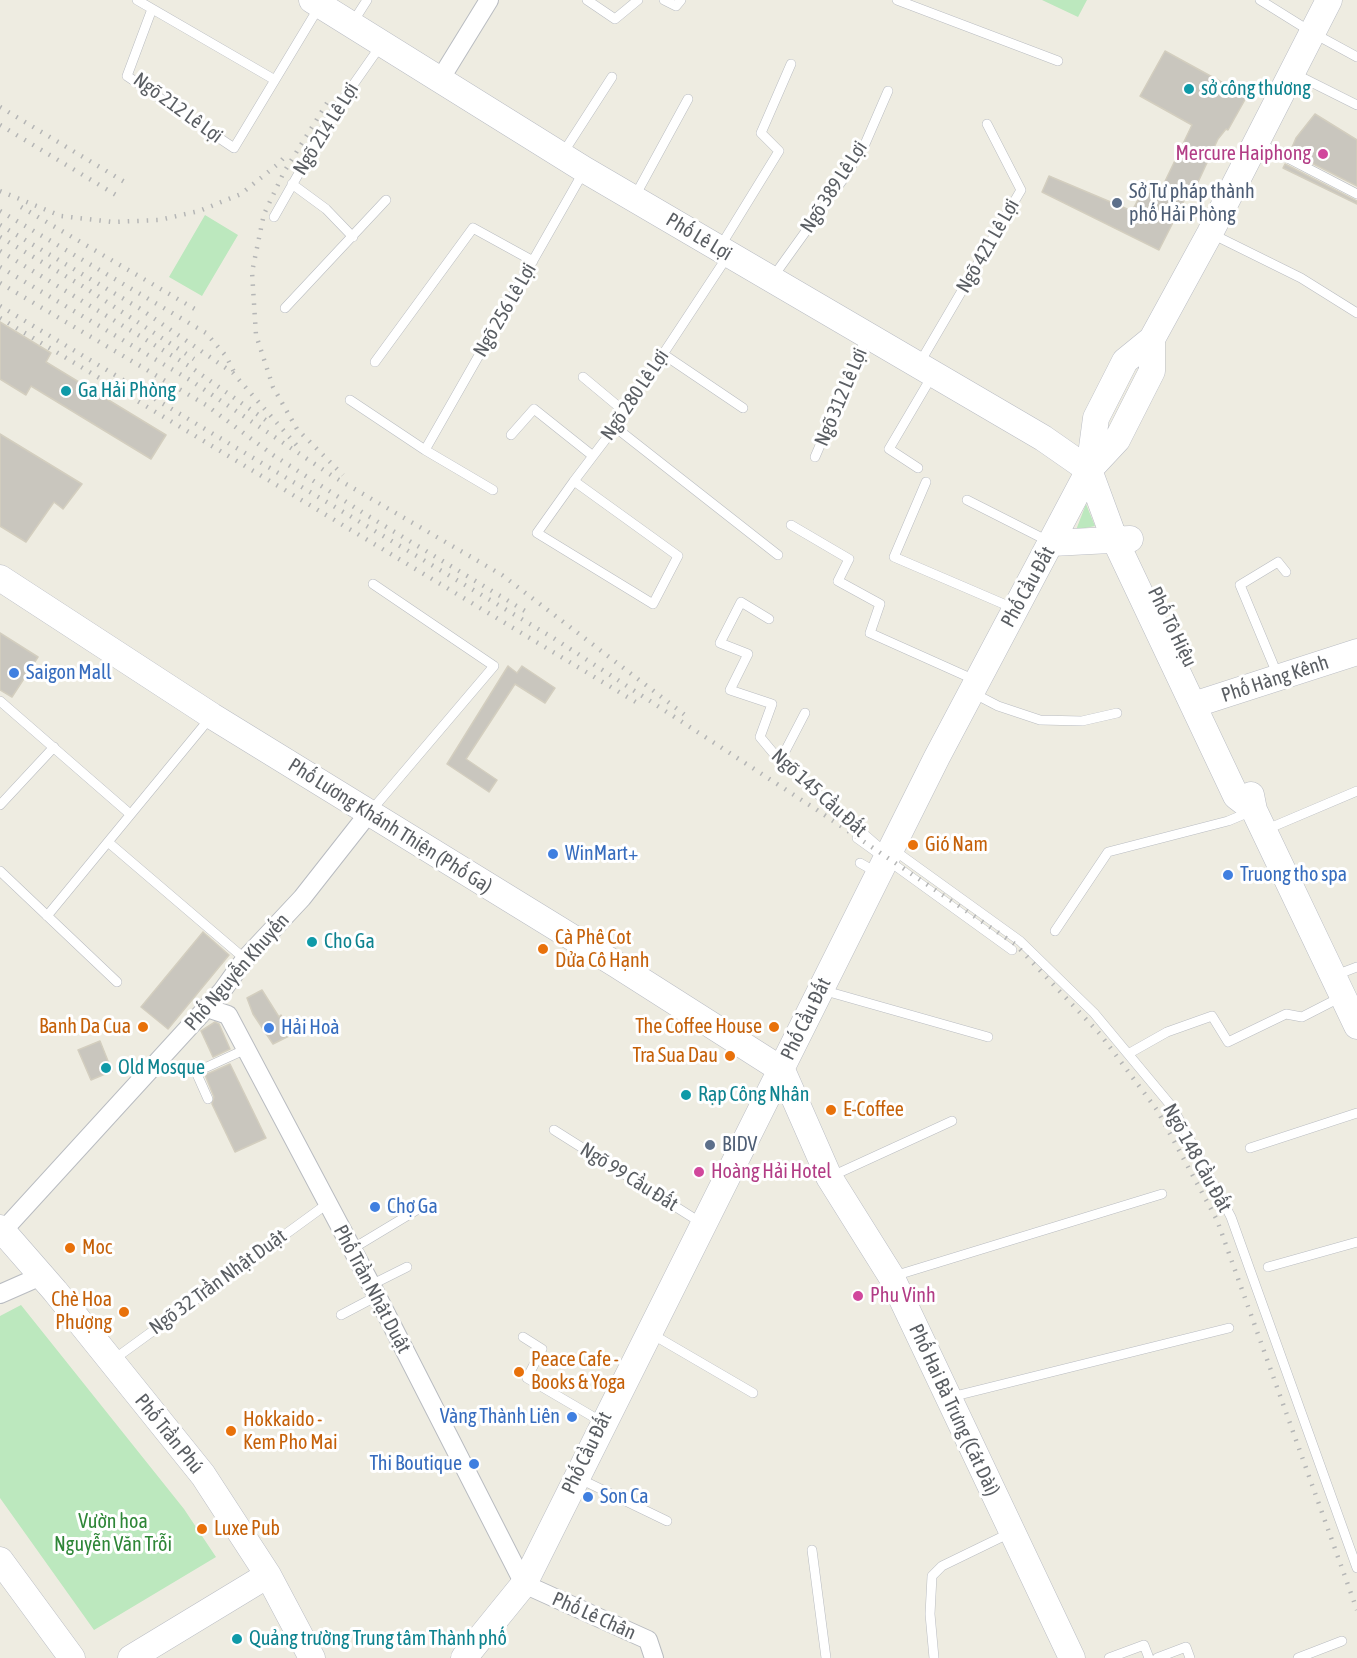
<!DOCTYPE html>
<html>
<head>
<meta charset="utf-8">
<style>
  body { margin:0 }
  canvas { display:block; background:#eeece1 }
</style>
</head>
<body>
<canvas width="1357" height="1658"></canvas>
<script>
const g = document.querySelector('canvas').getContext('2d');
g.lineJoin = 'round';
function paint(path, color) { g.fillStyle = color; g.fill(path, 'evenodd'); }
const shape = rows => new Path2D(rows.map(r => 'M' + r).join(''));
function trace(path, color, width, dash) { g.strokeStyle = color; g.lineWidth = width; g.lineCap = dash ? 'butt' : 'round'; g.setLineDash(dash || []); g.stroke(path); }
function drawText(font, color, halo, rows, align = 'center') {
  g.font = font + ' "Asap Condensed",sans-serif'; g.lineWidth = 6; g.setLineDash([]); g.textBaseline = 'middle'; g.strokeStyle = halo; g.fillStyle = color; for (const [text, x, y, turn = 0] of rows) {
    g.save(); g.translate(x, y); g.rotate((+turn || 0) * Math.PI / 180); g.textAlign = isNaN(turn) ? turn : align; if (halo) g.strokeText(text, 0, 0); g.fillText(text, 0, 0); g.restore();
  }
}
const green = shape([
  [1042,0,1087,0,1078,17],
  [205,215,238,235,202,296,169,277],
  [1086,504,1095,526,1076,530],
  [21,1305,184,1509,216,1557,94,1630,0,1498,0,1316]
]);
const building = shape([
  [1165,51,1247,96,1228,130,1226,129,1218,139,1193,193,1189,191,1159,250,1042,192,1049,176,1132,211,1143,190,1157,198,1192,125,1140,96,1165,51],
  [1315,114,1357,140,1357,186,1290,152,1296,138,1315,114],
  [1285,164,1357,201,1357,204,1283,168,1285,164],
  [0,322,51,353,46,362,166,435,151,459,31,386,26,395,0,379,0,322],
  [0,434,82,484,63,509,54,502,26,542,0,526,0,434],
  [0,633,38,657,12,697,0,690,0,633],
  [508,666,517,673,522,666,555,688,545,703,515,684,466,759,497,780,489,792,447,764,508,666],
  [203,932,229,955,168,1029,141,1007,203,932],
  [262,990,279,1017,281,1015,291,1035,273,1044,253,1014,247,998,262,990],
  [215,1022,219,1024,230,1049,213,1057,201,1031,215,1022],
  [100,1041,112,1071,91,1080,78,1050,100,1041],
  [230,1064,266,1138,235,1152,212,1104,214,1097,205,1075,230,1064]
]);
const lane = shape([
  [137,0,275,80],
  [587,0,615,19,638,0],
  [664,0,676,6,681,0],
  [897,0,1058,61],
  [1260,0,1313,33,1357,57],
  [152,9,127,76,234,148,319,7],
  [353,22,367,0],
  [1295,74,1357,105],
  [1259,143,1357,194],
  [563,153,612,77],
  [292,184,326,209,353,237],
  [635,196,688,99],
  [274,217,332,115,381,45],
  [1212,234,1301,278,1357,313],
  [720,247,779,151,761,133,791,64],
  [773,277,844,178,865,144,888,91],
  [285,308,386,200],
  [663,354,743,408],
  [375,362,473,228,533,261],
  [919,364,1021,190,987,124],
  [583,377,625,412],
  [350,400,425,450,493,490],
  [615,427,778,555],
  [511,435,534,409,593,456],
  [425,450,584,171],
  [815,457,867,336],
  [918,468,889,449,932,376],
  [574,481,678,556,653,604,537,533,574,481,615,427,727,257],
  [926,482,894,557,1013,608],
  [967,500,1050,542],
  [791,525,849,559,838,581,880,604,870,633,975,680],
  [769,619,741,602,720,643,748,654,730,690,772,704,760,737,780,761,881,849,891,848,1020,941,1094,1013,1173,1108,1231,1217,1357,1568],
  [1278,676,1240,585,1278,562,1286,572],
  [973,693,998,706,1040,720,1082,721,1117,713],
  [0,701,130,814],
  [780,761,805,713],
  [0,805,54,747],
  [370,812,494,666,373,584],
  [1265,830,1357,791],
  [857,838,1012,950],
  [108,842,245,959],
  [860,863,876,872],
  [0,871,117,982],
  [47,916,210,718],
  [1055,931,1108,852,1228,821,1252,811],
  [1336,975,1357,967],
  [822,990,988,1037],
  [1128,1054,1167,1032,1212,1016,1228,1042,1286,1014,1302,1017,1341,997],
  [208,1099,196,1072,244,1050],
  [554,1130,703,1224],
  [1250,1148,1357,1113],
  [832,1176,952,1121],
  [352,1249,425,1205],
  [1268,1267,1357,1242],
  [894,1276,1162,1194],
  [371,1285,407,1267],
  [341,1315,377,1296],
  [650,1333,753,1393],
  [523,1337,542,1349,527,1378,602,1422],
  [113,1360,327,1204],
  [951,1397,1229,1328],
  [580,1479,667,1521],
  [812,1550,826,1658],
  [934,1658,930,1614,932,1576,942,1566,1010,1533],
  [1109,1658,1144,1645,1149,1658],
  [1157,1658,1186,1647,1190,1658],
  [1298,1658,1342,1641]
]);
const street = shape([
  [441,78,489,0],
  [207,1008,228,1015,377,1296,524,1584,648,1640,654,1658],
  [0,1234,222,991,245,959,302,898,368,814],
  [0,1294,41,1276]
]);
const secondary = shape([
  [312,0,585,170,1043,438,1089,470],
  [1052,543,1130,539],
  [0,578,212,716,617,965,782,1070],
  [1193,705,1357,652],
  [1251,795,1254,810,1357,1026],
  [1254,810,1236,796,1114,538,1089,470,1096,418,1125,361,1152,339,1210,233,1329,0],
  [782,1070,829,1177,891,1276,1072,1658],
  [0,1228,55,1291,203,1475,268,1575,312,1658],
  [0,1560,72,1658],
  [131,1658,268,1575],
  [464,1658,524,1584,937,757,1089,470,1117,440,1152,371,1152,339]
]);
const rail = shape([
  [327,103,284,172,264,214,252,272,256,335,273,387,297,429,343,475],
  [0,107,128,184],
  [0,125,121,198],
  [0,191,61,216,113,222,159,220,199,211,241,194,278,164,288,153],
  [21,207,200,312],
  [0,211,206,333,226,356,234,372],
  [0,225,139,308,233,373,299,448],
  [0,237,84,287,194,359],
  [0,251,189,366,267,421],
  [0,267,190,380,334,477,502,575,685,715],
  [0,283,206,405,273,455,365,514,525,611],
  [0,306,555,639,817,810,1015,944,1100,1034,1157,1110,1217,1220,1357,1610],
  [0,318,639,704]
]);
const markers = [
  [1189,89,6,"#0f9aa8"],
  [1323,154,6,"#d1479c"],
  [1117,203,6,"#5c6f8a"],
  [66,391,6,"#0f9aa8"],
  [14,673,6,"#3f7fe0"],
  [913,845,6,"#e8710a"],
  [553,854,6,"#3f7fe0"],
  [1228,875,6,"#3f7fe0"],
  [312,942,6,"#0f9aa8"],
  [543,949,6,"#e8710a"],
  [143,1027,6,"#e8710a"],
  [774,1027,6,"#e8710a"],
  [269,1028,6,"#3f7fe0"],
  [730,1056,6,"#e8710a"],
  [106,1068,6,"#0f9aa8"],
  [686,1095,6,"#0f9aa8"],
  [831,1110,6,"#e8710a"],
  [710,1145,6,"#5c6f8a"],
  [699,1172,6,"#d1479c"],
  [375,1207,6,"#3f7fe0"],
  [70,1248,6,"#e8710a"],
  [858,1296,6,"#d1479c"],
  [124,1312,6,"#e8710a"],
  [519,1372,6,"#e8710a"],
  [572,1417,6,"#3f7fe0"],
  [231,1431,6,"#e8710a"],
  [474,1464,6,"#3f7fe0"],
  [588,1497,6,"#3f7fe0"],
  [202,1529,6,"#e8710a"],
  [237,1639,6,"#0f9aa8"]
];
const cultureNames = [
  ["sở công thương",1201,89],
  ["Ga Hải Phòng",78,391],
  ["Cho Ga",324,942],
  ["Old Mosque",118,1068],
  ["Rạp Công Nhân",698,1095],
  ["Quảng trường Trung tâm Thành phố",249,1639]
];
const streetNames = [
  ["Ngõ 212 Lê Lợi",178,108,36],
  ["Ngõ 214 Lê Lợi",326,129,-58],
  ["Ngõ 389 Lê Lợi",834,187,-57],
  ["Phố Lê Lợi",699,237,31],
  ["Ngõ 421 Lê Lợi",988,246,-60],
  ["Ngõ 256 Lê Lợi",505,310,-60],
  ["Ngõ 280 Lê Lợi",635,395,-56],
  ["Ngõ 312 Lê Lợi",841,397,-67],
  ["Phố Cầu Đất",1028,587,-61],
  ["Phố Tô Hiệu",1172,627,64],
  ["Phố Hàng Kênh",1275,679,-18],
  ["Ngõ 145 Cầu Đất",819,793,42],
  ["Phố Lương Khánh Thiện (Phố Ga)",390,826,32],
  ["Phố Nguyễn Khuyến",237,972,-49],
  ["Phố Cầu Đất",806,1019,-64],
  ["Ngõ 148 Cầu Đất",1197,1158,61],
  ["Ngõ 99 Cầu Đất",629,1177,32],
  ["Ngõ 32 Trần Nhật Duật",218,1282,-36],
  ["Phố Trần Nhật Duật",372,1289,62],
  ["Phố Hai Bà Trưng (Cát Dài)",954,1410,65],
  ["Phố Trần Phú",169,1434,51],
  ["Phố Cầu Đất",587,1453,-64],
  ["Phố Lê Chân",594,1616,24]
];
const hotelNames = [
  ["Mercure Haiphong",1311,154,"right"],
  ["Hoàng Hải Hotel",711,1172],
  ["Phu Vinh",870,1296]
];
const serviceNames = [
  ["Sở Tư pháp thành",1129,192],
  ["phố Hải Phòng",1129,215],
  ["BIDV",722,1145]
];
const shopNames = [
  ["Saigon Mall",26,673],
  ["WinMart+",565,854],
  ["Truong tho spa",1240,875],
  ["Hải Hoà",281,1028],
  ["Chợ Ga",387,1207],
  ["Vàng Thành Liên",560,1417,"right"],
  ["Thi Boutique",462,1464,"right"],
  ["Son Ca",600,1497]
];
const foodNames = [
  ["Gió Nam",925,845],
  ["Cà Phê Cot",555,938],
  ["Dửa Cô Hạnh",555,961],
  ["Banh Da Cua",131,1027,"right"],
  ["The Coffee House",762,1027,"right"],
  ["Tra Sua Dau",718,1056,"right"],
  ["E-Coffee",843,1110],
  ["Moc",82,1248],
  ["Chè Hoa",112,1300,"right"],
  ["Phượng",112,1323,"right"],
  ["Peace Cafe -",531,1360],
  ["Books & Yoga",531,1383],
  ["Hokkaido -",243,1420],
  ["Kem Pho Mai",243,1443],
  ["Luxe Pub",214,1529]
];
const parkNames = [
  ["Vườn hoa",113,1522],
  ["Nguyễn Văn Trỗi",113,1545]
];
paint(green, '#bce8be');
paint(building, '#c9c6be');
trace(building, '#d3cebf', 1.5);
trace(lane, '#b9bcc1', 10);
trace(street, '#b9bcc1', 20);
trace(secondary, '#babdc4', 27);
trace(lane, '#fff', 9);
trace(street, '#fff', 18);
trace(secondary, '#fff', 26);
trace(rail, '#b5b6b6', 4.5, [1.5, 8]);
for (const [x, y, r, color] of markers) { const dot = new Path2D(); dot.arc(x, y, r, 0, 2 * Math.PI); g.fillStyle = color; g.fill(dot); trace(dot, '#fff', 2); }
drawText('20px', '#0d838f', '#fff', cultureNames, 'left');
drawText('20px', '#5a5e63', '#fff', streetNames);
drawText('20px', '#b23c85', '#fff', hotelNames, 'left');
drawText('20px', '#4e5e75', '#fff', serviceNames, 'left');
drawText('20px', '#366cbe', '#fff', shopNames, 'left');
drawText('20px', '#c56008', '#fff', foodNames, 'left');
drawText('20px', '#2e8637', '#fff', parkNames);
</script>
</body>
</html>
